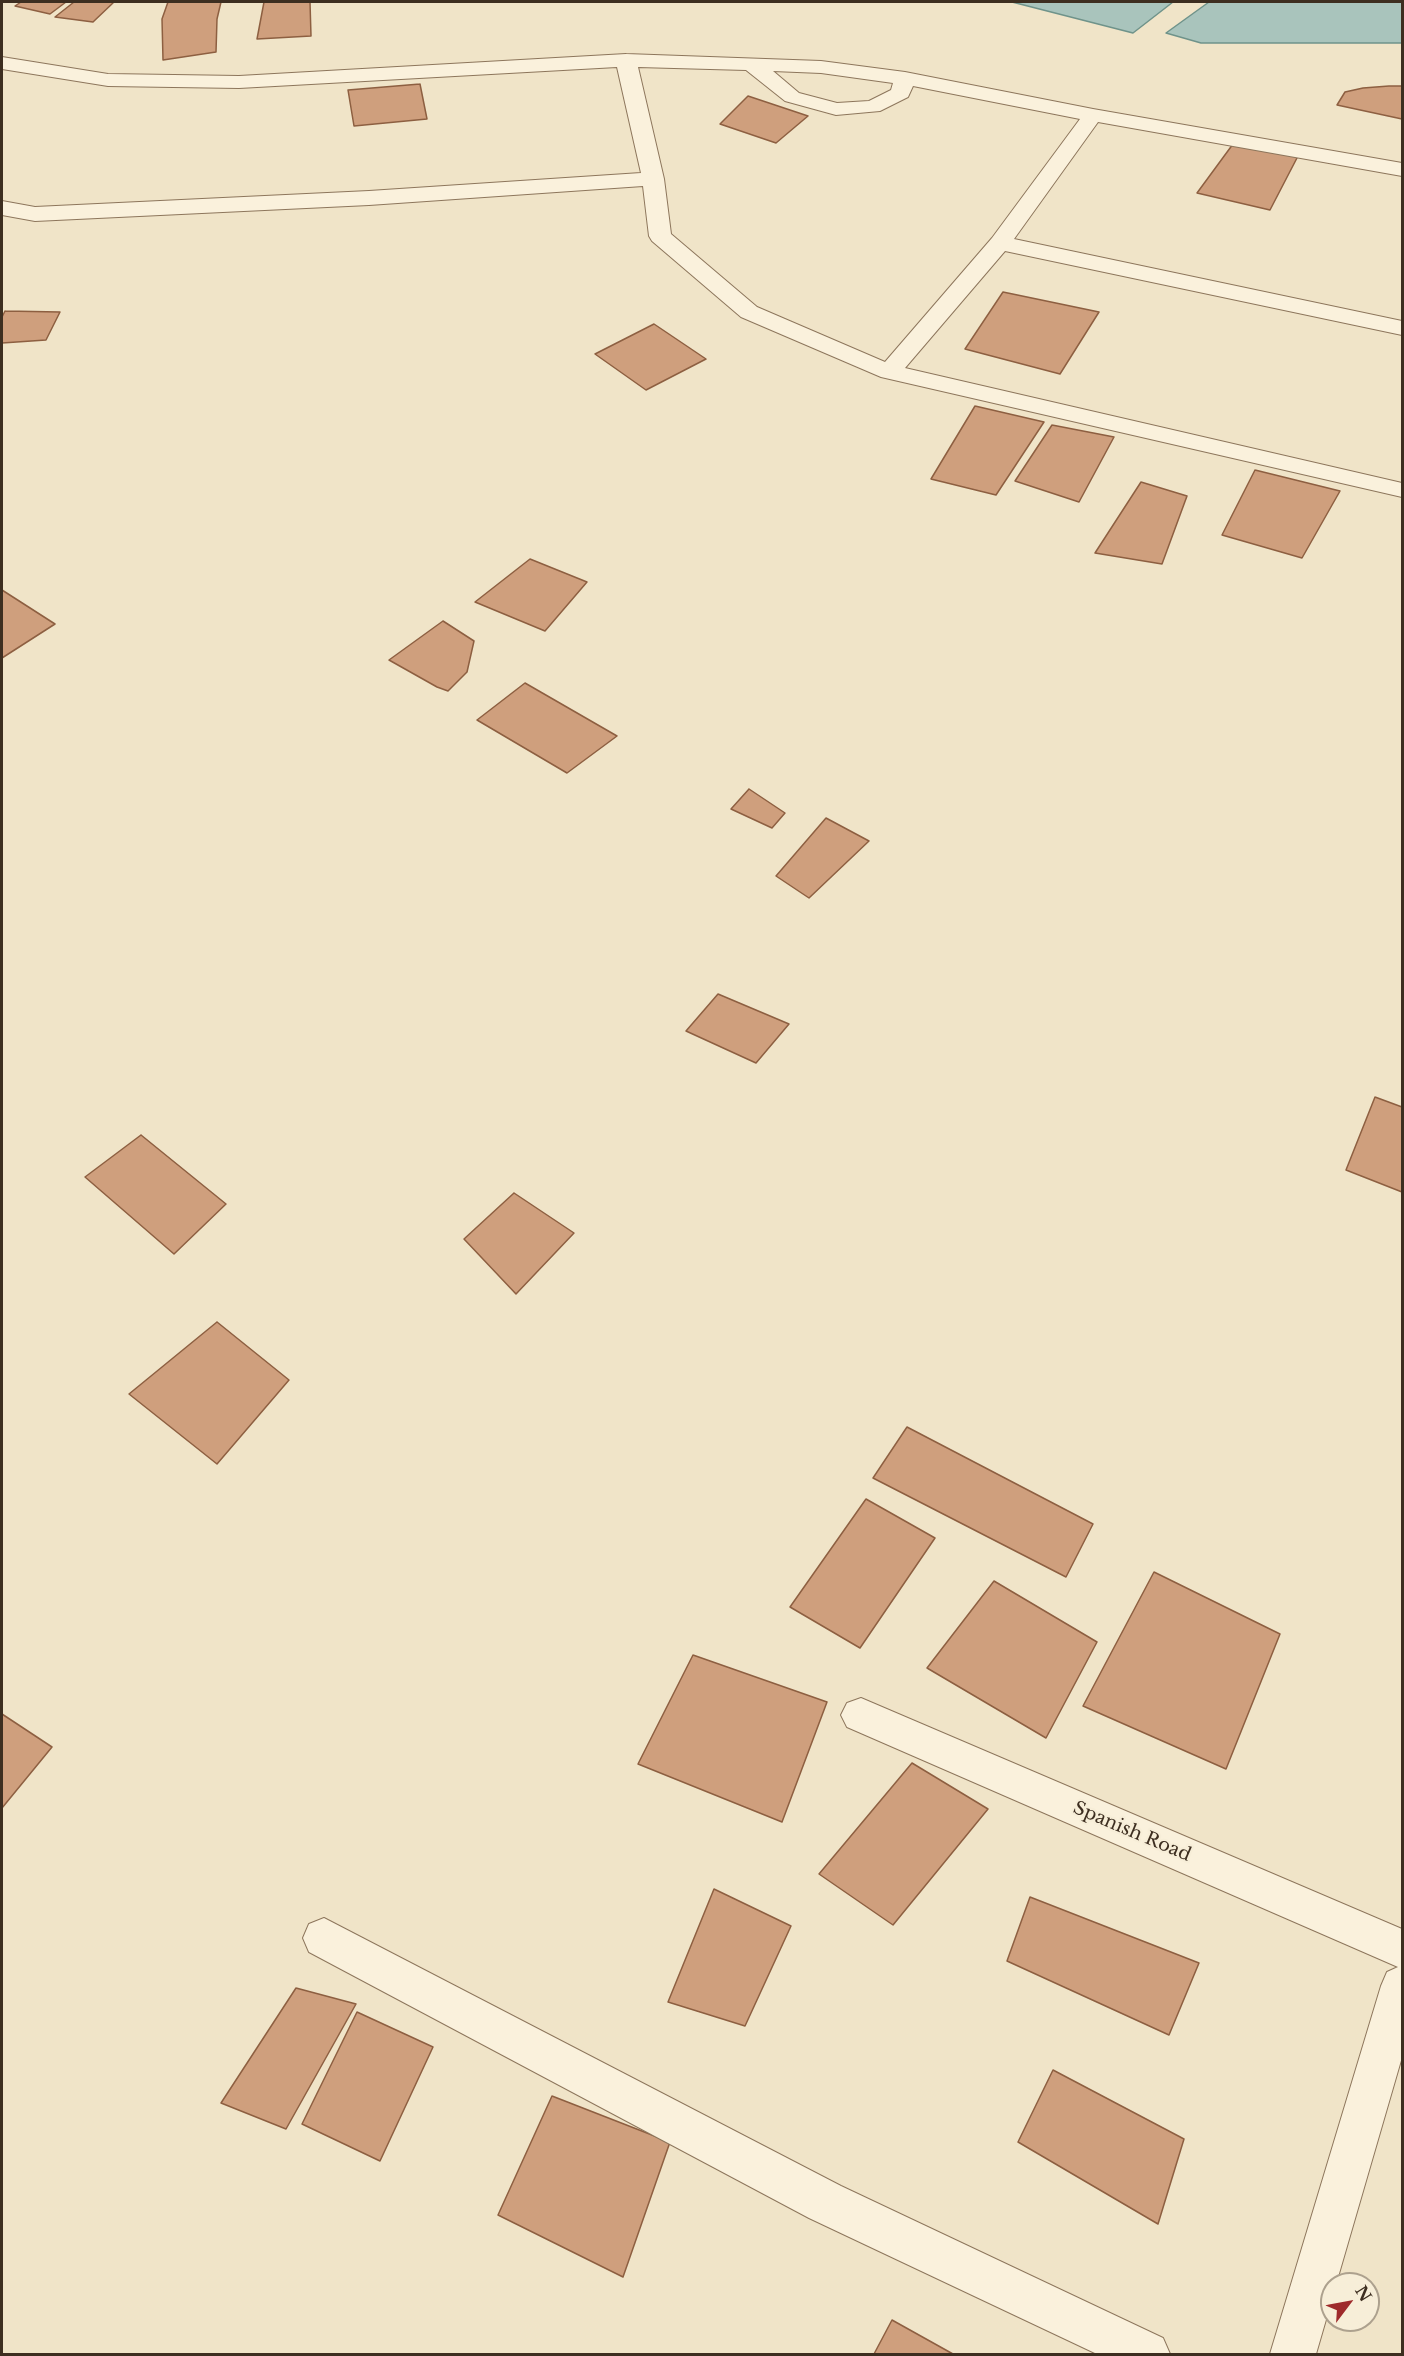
<!DOCTYPE html>
<html>
<head>
<meta charset="utf-8">
<style>
  body { margin:0 }
  #map { position:relative; width:1404px; height:2356px; overflow:hidden; background:#f0e4c8; font-family:"Libre Baskerville",serif }
  canvas { display:block }
  .frame { position:absolute; inset:0; border:3px solid #3d2e20; pointer-events:none }
  .north { position:absolute; left:1320px; top:2272px; width:60px; height:60px; box-sizing:border-box; background:#f7eed8; border:2px solid #ada18e; border-radius:50%; rotate:58deg; font-size:16px; font-weight:700; line-height:24px; text-align:center; color:#3d2e20 }
  .north::after { content:''; display:block; margin:auto; width:21px; height:27px; background:#9e2a2b; clip-path:polygon(50% 0,100% 100%,50% 72%,0 100%) }
</style>
</head>
<body>
<div id="map">
<canvas width="1404" height="2356"></canvas>
<div class="frame"></div>
<div class="north">N</div>
</div>
<script>
const g = document.querySelector('canvas').getContext('2d');
g.lineJoin = 'round';
function paint(path, color) { g.fillStyle = color; g.fill(path, 'evenodd'); }
const shape = rows => new Path2D(rows.map(r => 'M' + r).join(''));
function trace(path, color, width, dash) { g.strokeStyle = color; g.lineWidth = width; g.lineCap = dash ? 'butt' : 'round'; g.setLineDash(dash || []); g.stroke(path); }
function drawText(font, color, halo, rows, align = 'center') {
  g.font = font + ' "Libre Baskerville",serif'; g.lineWidth = 4.5; g.setLineDash([]); g.textBaseline = 'middle'; g.strokeStyle = halo; g.fillStyle = color; for (const [text, x, y, turn = 0] of rows) {
    g.save(); g.translate(x, y); g.rotate((+turn || 0) * Math.PI / 180); g.textAlign = isNaN(turn) ? turn : align; if (halo) g.strokeText(text, 0, 0); g.fillText(text, 0, 0); g.restore();
  }
}
const water = shape([
  [1012,2,1173,2,1133,33,1012,2],
  [1209,2,1402,2,1402,43,1201,43,1166,33,1209,2]
]);
const building = shape([
  [21,2,66,2,50,14,15,6,21,2],
  [74,2,114,2,93,22,55,17,74,2],
  [168,2,221,2,217,19,216,52,163,60,162,19,168,2],
  [264,2,310,2,311,36,257,39,264,2],
  [420,84,427,119,354,126,348,90,420,84],
  [1389,86,1402,86,1402,119,1337,105,1345,92,1363,88,1389,86],
  [748,96,808,116,776,143,720,124,748,96],
  [1233,144,1298,156,1270,210,1197,193,1233,144],
  [1003,292,1099,312,1060,374,965,349,1003,292],
  [5,311,60,312,46,340,2,343,2,317,5,311],
  [654,324,706,359,646,390,595,354,654,324],
  [975,406,1044,422,996,495,931,479,975,406],
  [1052,425,1114,437,1079,502,1015,481,1052,425],
  [1255,470,1340,491,1302,558,1222,535,1255,470],
  [1141,482,1187,496,1162,564,1095,553,1141,482],
  [530,559,587,582,545,631,475,602,530,559],
  [2,590,55,624,2,658,2,590],
  [443,621,474,641,467,672,448,691,437,687,389,660,443,621],
  [525,683,617,736,567,773,477,720,525,683],
  [749,789,785,813,772,828,731,809,749,789],
  [826,818,869,841,809,898,776,876,826,818],
  [718,994,789,1024,756,1063,686,1031,718,994],
  [1375,1097,1402,1107,1402,1192,1346,1170,1375,1097],
  [141,1135,226,1204,174,1254,85,1177,141,1135],
  [514,1193,574,1233,516,1294,464,1239,514,1193],
  [217,1322,289,1380,217,1464,129,1394,217,1322],
  [907,1427,1093,1524,1066,1577,873,1478,907,1427],
  [866,1499,935,1538,860,1648,790,1607,866,1499],
  [1154,1572,1280,1634,1226,1769,1083,1706,1154,1572],
  [994,1581,1097,1642,1046,1738,927,1668,994,1581],
  [693,1655,827,1702,782,1822,638,1764,693,1655],
  [2,1714,52,1747,2,1808,2,1714],
  [912,1763,988,1809,893,1925,819,1874,912,1763],
  [714,1889,791,1926,745,2026,668,2002,714,1889],
  [1030,1897,1199,1963,1169,2035,1007,1961,1030,1897],
  [296,1988,356,2004,286,2129,221,2103,296,1988],
  [357,2012,433,2047,380,2161,302,2124,357,2012],
  [1053,2070,1184,2139,1158,2224,1018,2142,1053,2070],
  [552,2096,670,2142,623,2277,498,2215,552,2096],
  [892,2320,953,2354,874,2354,892,2320]
]);
const street = shape([
  [626,54,821,61,905,72,1093,109,1402,163,1402,176,1098,122,1014,239,1402,321,1402,335,1005,251,905,368,1402,483,1402,497,881,377,741,317,652,241,649,236,643,186,369,205,35,221,2,215,2,201,35,207,369,191,641,173,617,67,239,88,108,86,2,69,2,57,108,74,239,76,626,54],
  [638,67,746,70,785,101,836,115,880,111,908,97,913,86,1080,119,992,238,885,362,757,307,671,234,664,179,638,67],
  [773,71,821,73,893,83,891,90,869,101,837,103,799,93,773,71],
  [861,1698,1402,1929,1402,2057,1336,2284,1332,2284,1332,2299,1316,2354,1270,2354,1381,1986,1387,1972,1398,1967,847,1727,841,1715,847,1703,861,1698],
  [324,1918,841,2186,1163,2338,1170,2354,1097,2354,809,2218,309,1952,303,1938,309,1924,324,1918]
]);
const nearStreetnames = [
  ["Spanish Road",1132,1832,23]
];
paint(water, '#a9c4bc');
trace(water, '#6f938a', 1.5);
paint(building, '#cf9f7d');
trace(building, '#8d5f41', 1.5);
trace(street, '#8d765c', 2);
paint(street, '#faf1dc');
drawText('18px', '#3d2e20', '#f7eed8', nearStreetnames);
</script>
</body>
</html>
